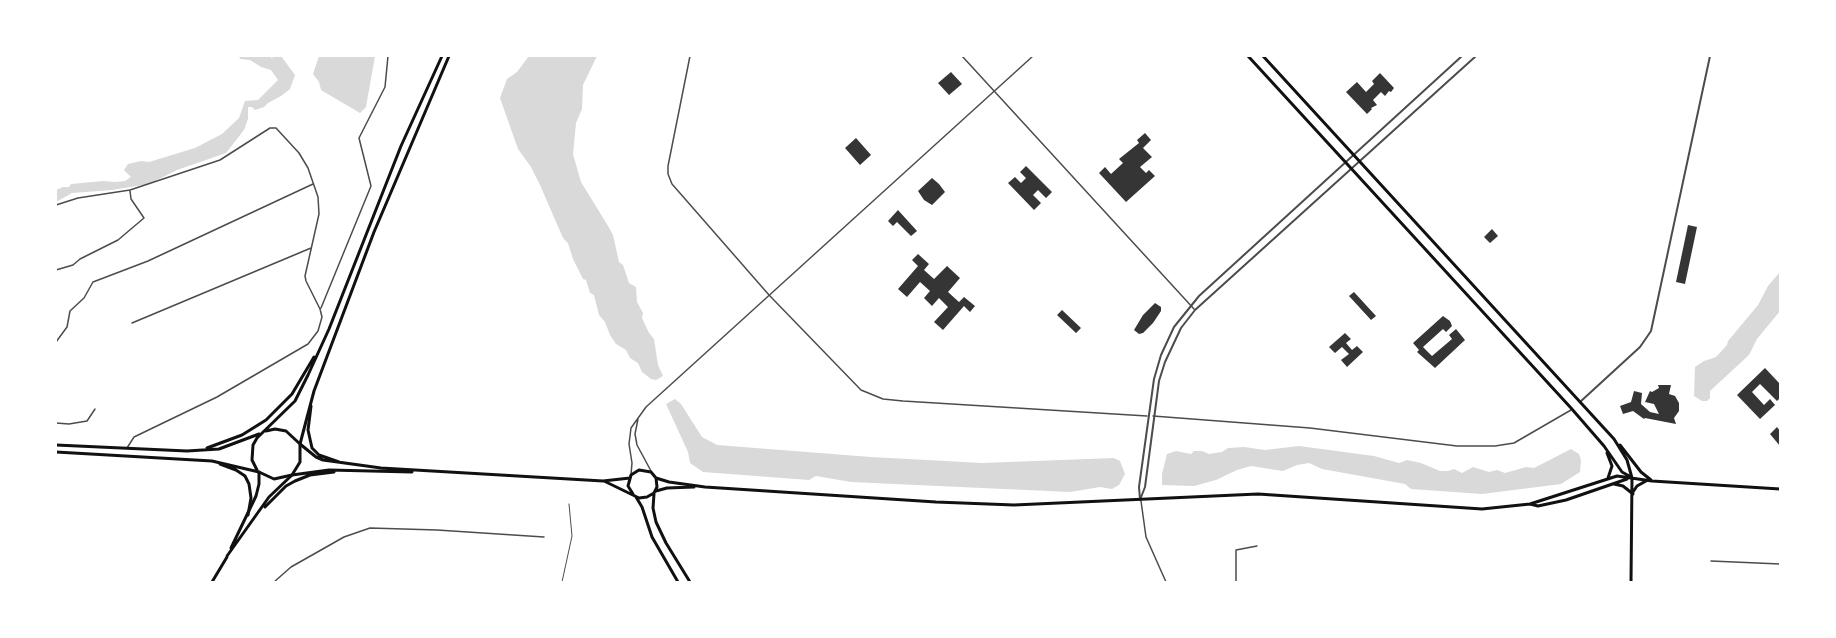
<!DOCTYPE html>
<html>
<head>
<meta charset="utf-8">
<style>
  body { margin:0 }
  #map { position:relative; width:1836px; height:638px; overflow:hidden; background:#fff; font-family:"Source Sans 3",sans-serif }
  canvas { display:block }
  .frame { position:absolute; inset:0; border:57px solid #fff; pointer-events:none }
</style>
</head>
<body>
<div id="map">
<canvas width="1836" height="638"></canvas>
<div class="frame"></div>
</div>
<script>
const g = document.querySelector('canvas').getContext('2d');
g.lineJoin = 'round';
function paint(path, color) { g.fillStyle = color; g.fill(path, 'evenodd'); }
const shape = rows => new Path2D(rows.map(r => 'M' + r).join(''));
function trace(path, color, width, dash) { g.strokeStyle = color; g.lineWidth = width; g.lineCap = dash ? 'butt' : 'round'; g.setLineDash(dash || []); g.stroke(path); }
const water = shape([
  [239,56,259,56,264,59,270,60,274,56,281,56,295,75,290,89,281,96,268,103,264,107,255,110,252,107,248,107,248,119,244,130,226,153,177,170,149,184,112,190,72,193,56,202,56,190,63,187,69,187,71,184,103,181,115,182,125,181,131,177,124,170,128,164,141,161,149,162,195,148,222,134,239,118,245,101,258,100,278,80,271,70,261,67,250,60,240,59],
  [319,56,375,56,366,107,360,113,321,90,319,82,313,74],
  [529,56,597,56,583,85,582,109,576,123,573,154,581,182,608,226,613,235,619,262,623,265,629,283,636,287,637,302,643,313,642,318,649,333,654,339,658,365,663,376,656,380,651,379,642,372,638,363,630,358,626,350,616,344,610,335,605,322,599,315,594,295,590,293,586,280,583,279,573,259,568,243,563,238,540,185,531,167,518,149,500,98,507,79,517,72],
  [1780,272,1780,311,1757,339,1749,355,1710,391,1710,398,1707,401,1702,401,1694,396,1695,367,1704,361,1716,357,1727,345,1728,341,1758,305,1768,286],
  [675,399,681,404,702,437,717,445,871,457,982,463,1114,458,1120,461,1125,474,1119,485,1112,489,1100,487,1070,492,851,482,816,476,809,480,703,472,690,463,688,452,666,404],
  [1299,446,1374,456,1399,463,1407,460,1421,463,1440,471,1448,471,1454,469,1462,473,1473,467,1489,472,1497,470,1505,473,1526,467,1534,468,1571,449,1579,454,1581,460,1580,472,1561,484,1482,494,1411,489,1405,484,1322,469,1309,463,1297,465,1283,471,1251,466,1237,470,1216,480,1194,486,1162,485,1162,474,1167,454,1176,451,1191,454,1194,451,1202,451,1209,454,1222,452,1228,448,1244,447,1265,450]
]);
const river = shape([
  [263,56,277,66]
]);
const building = shape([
  [951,72,962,84,949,95,938,83],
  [1380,73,1394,88,1391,92,1389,91,1385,96,1381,92,1373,100,1377,105,1371,108,1372,109,1367,114,1346,92,1357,82,1366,92,1374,84,1372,81],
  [1145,133,1151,140,1143,148,1152,157,1140,167,1146,173,1149,170,1155,176,1126,202,1099,173,1105,167,1111,174,1123,163,1119,159,1139,143,1137,140],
  [856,138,871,155,860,165,845,148],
  [1026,166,1052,192,1046,198,1038,190,1033,195,1041,203,1034,210,1008,183,1015,177,1021,183,1026,178,1020,172],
  [932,178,939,184,945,192,932,205,924,200,918,191],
  [898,210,917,231,911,236,897,222,893,226,888,221],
  [1688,225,1697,227,1685,284,1676,282],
  [1492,229,1498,236,1490,243,1484,237],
  [918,254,929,264,924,270,934,279,947,266,960,278,948,292,959,302,964,297,975,306,970,312,964,306,943,330,934,322,948,307,939,298,932,306,924,298,930,291,920,282,907,297,898,289,918,266,912,260],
  [1354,292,1376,316,1371,320,1349,296],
  [1155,303,1161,307,1161,311,1153,323,1143,333,1139,334,1134,330,1143,315],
  [1062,310,1081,328,1076,333,1057,315],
  [1443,316,1450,321,1452,326,1446,332,1443,329,1423,347,1432,356,1452,339,1449,335,1456,329,1465,340,1435,368,1417,352,1419,350,1413,343],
  [1345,333,1351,339,1346,343,1352,350,1357,346,1363,352,1347,367,1341,360,1349,354,1342,347,1335,353,1329,347],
  [1765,368,1780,384,1780,398,1777,401,1760,384,1752,392,1764,405,1770,399,1775,405,1760,419,1737,395],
  [1658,385,1671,385,1669,394,1675,396,1679,403,1679,411,1674,418,1676,424,1645,418,1644,419,1633,411,1623,414,1620,406,1631,402,1634,391,1642,393,1641,404,1650,412,1659,414,1654,404,1645,402,1650,391,1652,392,1659,388],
  [1777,427,1780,431,1780,446,1770,434]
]);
const service = shape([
  [562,582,572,536,569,504]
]);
const minor = shape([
  [690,56,668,166,668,174,672,184,769,295,861,390,883,399,903,401,1147,416],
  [962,56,1194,309],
  [56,205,78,198,130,190,220,160,270,128,276,128,299,153,308,168,318,197,319,214,305,276,306,281,320,309,322,317,318,331,308,344,217,397,134,437,127,448],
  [56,270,73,265,80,259,118,240,144,218,131,199,130,191],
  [321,308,371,186,359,138,385,87,388,56],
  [132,323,311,248],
  [56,342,67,327,70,311,84,298,93,282,148,261,313,184],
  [1153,416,1310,428,1457,446,1495,446,1514,443,1571,410],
  [638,419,635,434,637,445,651,471],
  [56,423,69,424,87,421,95,409],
  [631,474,632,463,629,444,631,428,646,407,1033,56],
  [1141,501,1146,537,1166,582],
  [1711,561,1780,564],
  [274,582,291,567,344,537,370,528,437,530,544,537],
  [1236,582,1236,550,1257,546]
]);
const tertiary = shape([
  [1580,402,1640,347,1651,331,1710,56],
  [1140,499,1139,487,1154,379,1161,355,1174,327,1199,296,1462,56],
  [1140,500,1145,487,1159,381,1165,362,1181,328,1195,310,1476,56]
]);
const primary = shape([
  [1248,56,1571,408,1604,446,1622,472,1631,477],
  [1263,56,1614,439,1627,460,1632,478,1631,582],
  [311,406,308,430,312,448,319,455,339,462],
  [300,444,316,457,323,460,381,468,603,481,630,478],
  [1620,445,1641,472,1651,480],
  [1607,453,1612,466,1608,478],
  [656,478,669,482,705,487,936,502,1014,505,1258,494,1482,509,1530,504,1617,476,1652,481,1780,489],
  [604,481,639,498,647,497,654,493,657,487,656,478,651,472,639,470,631,475,628,486,633,494],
  [1614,484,1623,486,1633,494],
  [656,491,667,488,694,487],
  [1633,492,1637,486,1646,481],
  [654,494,653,508,656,522,666,543,690,582],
  [636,497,642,507,652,537,678,582],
  [1530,504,1538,506,1566,500,1627,479],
  [265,507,286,486,295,481,310,475,334,472],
  [231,548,256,496,259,484,259,472],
  [227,556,269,497,292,475,329,470,412,472],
  [212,582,227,557]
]);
const trunk = shape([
  [266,431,275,429,286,431,300,444],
  [56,445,187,451,219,449,259,434],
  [207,448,242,435,266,420,292,394,314,357],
  [56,452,212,461,259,472,274,479,292,475,300,462,300,444,314,391,374,232,449,56],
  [220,464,236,470,245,476,249,484,251,498,248,515],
  [257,470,252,460,253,445,257,438,295,401,308,375,329,329,401,146,442,56]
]);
paint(water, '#d9d9d9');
trace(river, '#d9d9d9', 7);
paint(building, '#353535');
trace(service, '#4c4c4c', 1);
trace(minor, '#4c4c4c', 1.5);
trace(tertiary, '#4c4c4c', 2);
trace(primary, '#111', 3);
trace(trunk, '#111', 3);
</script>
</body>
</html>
